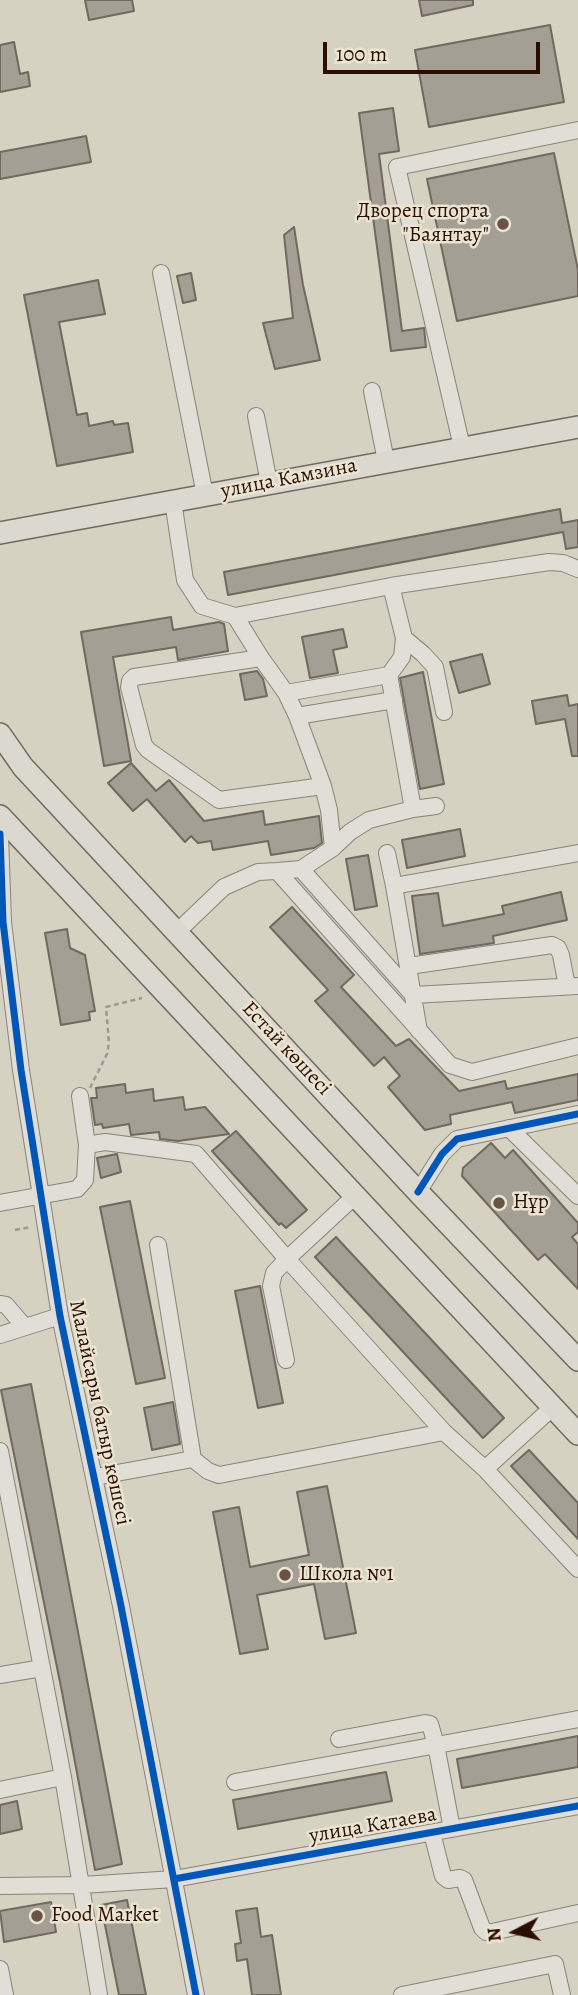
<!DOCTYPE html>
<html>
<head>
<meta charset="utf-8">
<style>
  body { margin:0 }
  #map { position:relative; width:578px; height:1995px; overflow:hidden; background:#d6d2c2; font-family:Alegreya,serif }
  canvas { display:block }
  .north { position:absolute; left:480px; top:1897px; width:70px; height:70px; -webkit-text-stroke:5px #eae4d2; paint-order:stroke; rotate:263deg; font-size:19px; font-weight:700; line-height:28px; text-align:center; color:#2c0e00 }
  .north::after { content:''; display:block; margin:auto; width:24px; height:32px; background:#2c0e00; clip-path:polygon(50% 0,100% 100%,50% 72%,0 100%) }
  .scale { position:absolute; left:323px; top:42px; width:217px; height:32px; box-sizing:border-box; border:4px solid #2c0e00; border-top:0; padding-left:9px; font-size:21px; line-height:24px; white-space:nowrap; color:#2c0e00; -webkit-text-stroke:5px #eae4d2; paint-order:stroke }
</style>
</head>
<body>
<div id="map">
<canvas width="578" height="1995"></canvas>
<div class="north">N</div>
<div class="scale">100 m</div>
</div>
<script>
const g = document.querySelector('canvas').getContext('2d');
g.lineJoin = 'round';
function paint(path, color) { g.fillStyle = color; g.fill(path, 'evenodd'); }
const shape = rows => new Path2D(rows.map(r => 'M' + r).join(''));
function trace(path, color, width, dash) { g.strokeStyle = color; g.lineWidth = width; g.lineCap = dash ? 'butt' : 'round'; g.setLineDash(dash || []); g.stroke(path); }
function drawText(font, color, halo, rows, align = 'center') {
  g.font = font + ' Alegreya,serif'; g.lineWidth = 5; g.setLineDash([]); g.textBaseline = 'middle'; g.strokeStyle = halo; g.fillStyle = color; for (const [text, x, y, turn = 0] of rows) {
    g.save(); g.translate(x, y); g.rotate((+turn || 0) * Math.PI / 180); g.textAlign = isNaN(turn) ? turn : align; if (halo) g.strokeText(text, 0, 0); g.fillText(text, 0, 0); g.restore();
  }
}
const building = shape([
  [85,0,132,0,134,11,89,20,85,0],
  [419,0,473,0,473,5,422,16,419,0],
  [550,25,564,102,429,127,415,50,550,25],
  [14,42,20,74,28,72,30,86,0,92,0,45,14,42],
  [393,108,399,151,379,154,402,331,424,328,426,347,391,351,359,113,393,108],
  [86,136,91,162,0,179,0,152,86,136],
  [554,153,578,270,578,296,457,321,427,179,554,153],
  [294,227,303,285,320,360,275,369,263,323,293,318,284,235,294,227],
  [191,273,196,300,183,303,177,276,191,273],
  [98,280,105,314,59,322,77,415,87,413,89,426,113,421,114,425,128,423,133,452,57,466,24,295,98,280],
  [560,509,562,523,578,520,578,547,566,549,563,532,228,595,224,572,560,509],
  [171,617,173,630,219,622,224,624,228,651,178,660,176,647,113,657,131,761,104,766,81,632,171,617],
  [343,629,347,647,333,650,338,673,310,678,302,637,343,629],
  [482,654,490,684,459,693,450,662,482,654],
  [257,671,263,679,267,696,245,700,240,674,257,671],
  [423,672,444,784,420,789,400,678,423,672],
  [567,695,569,706,578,704,578,756,572,756,565,719,536,724,532,701,567,695],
  [131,763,156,791,169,780,204,821,263,811,265,825,319,816,322,843,314,848,271,855,268,841,213,850,211,841,198,843,191,836,185,842,147,799,133,811,108,783,131,763],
  [460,829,465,856,407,868,402,840,460,829],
  [368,855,377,906,355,910,346,859,368,855],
  [561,892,567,920,493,936,494,943,420,954,412,896,438,893,443,926,504,914,502,906,561,892],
  [292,907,354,975,341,987,396,1046,409,1039,459,1091,505,1081,507,1089,578,1074,578,1100,515,1113,512,1102,450,1115,451,1124,425,1130,388,1087,400,1076,384,1057,374,1066,315,1001,328,990,270,927,292,907],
  [67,929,70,948,85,955,95,1011,89,1012,90,1020,61,1025,45,933,67,929],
  [125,1084,126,1093,153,1089,154,1101,183,1097,185,1110,205,1107,229,1134,178,1141,160,1139,159,1132,131,1135,129,1124,103,1128,102,1124,95,1125,91,1098,97,1098,96,1088,125,1084],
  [236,1131,307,1210,286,1228,281,1223,279,1225,212,1151,236,1131],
  [491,1143,505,1158,513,1150,578,1223,578,1232,572,1237,578,1244,578,1289,545,1254,538,1260,462,1176,463,1168,491,1143],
  [117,1154,121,1172,101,1178,97,1158,117,1154],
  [130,1201,165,1378,136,1384,100,1207,130,1201],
  [336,1237,504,1418,483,1438,315,1257,336,1237],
  [260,1286,283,1403,258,1408,235,1291,260,1286],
  [31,1384,122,1864,95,1870,62,1692,1,1390,31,1384],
  [173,1402,180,1444,152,1450,144,1408,173,1402],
  [529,1450,578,1503,578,1539,511,1466,529,1450],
  [327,1486,356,1633,325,1639,314,1584,257,1595,268,1649,240,1654,213,1512,239,1507,250,1567,309,1555,297,1492,327,1486],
  [578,1736,578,1767,462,1788,457,1759,578,1736],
  [386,1772,392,1801,238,1829,233,1800,386,1772],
  [17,1801,22,1829,0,1834,0,1805,17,1801],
  [127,1900,146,1995,119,1995,101,1905,127,1900],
  [51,1902,56,1932,4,1942,0,1911,51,1902],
  [257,1908,261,1937,272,1935,281,1995,252,1995,247,1959,237,1961,235,1944,241,1943,236,1911,257,1908]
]);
const path = shape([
  [90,1088,107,1054,109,1043,106,1007,142,998],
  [15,1230,31,1227]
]);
const minor = shape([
  [161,273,205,495],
  [372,391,386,461],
  [256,416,269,483],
  [462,447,397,167,578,130],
  [173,501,185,580,202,606,235,616,261,658,286,693,297,716,323,786,329,810,333,848,301,869,277,871],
  [391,586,549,562,563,563,578,569],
  [235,616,391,586,404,638,402,657,389,675],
  [404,638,423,654,435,667,444,712],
  [261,658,134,677,130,681,129,687,144,745,148,750,219,800,323,786],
  [286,693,389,675,413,809,369,820,350,832,333,848],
  [297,716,394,700],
  [413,809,436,806],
  [0,834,3,922,21,1070,60,1316,121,1606,196,1995],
  [387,853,394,886],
  [301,869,413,995,578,986],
  [178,931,224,887,258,872,277,871,450,1065,472,1072,578,1046],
  [409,966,552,945,558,948,561,955,567,986],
  [419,1031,394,886,578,853],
  [80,1096,87,1145],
  [509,1128,578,1196],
  [418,1192,442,1154,457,1139,578,1114],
  [356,1195,287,1259,444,1432],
  [0,1203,77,1189,85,1180,87,1145,105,1142,196,1154,287,1259,274,1273,271,1286,286,1360],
  [158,1245,193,1459],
  [0,1304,6,1305,24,1326],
  [0,1335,60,1316],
  [0,1451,63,1777,99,1995],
  [485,1469,553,1407],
  [95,1477,193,1459,208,1471,219,1475,444,1432,485,1469,578,1569],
  [0,1675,42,1668],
  [339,1739,425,1723,430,1724,436,1745,452,1829],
  [235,1782,578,1719],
  [0,1790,63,1777],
  [432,1833,443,1876,448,1880,460,1878,464,1880,482,1928,486,1932,492,1932,578,1913],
  [0,1886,82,1885,174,1879,578,1806],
  [0,1969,5,1995],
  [402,1995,555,1964,562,1995]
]);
const major = shape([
  [0,533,578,427],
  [0,734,23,767,418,1192,578,1360],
  [0,816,578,1434]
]);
const cycleway = shape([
  [0,834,3,922,21,1070,60,1316,121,1606,196,1995],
  [418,1192,442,1154,457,1139,578,1114],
  [174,1879,578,1806]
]);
const markers = [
  [503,224,7,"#685344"],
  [499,1203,7,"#685344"],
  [285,1575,7,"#685344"],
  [37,1916,7,"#685344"]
];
const poiNames = [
  ["Дворец спорта",489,212,"right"],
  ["\"Баянтау\"",489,236,"right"],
  ["Нұр",513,1203],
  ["Школа №1",299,1575],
  ["Food Market",51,1916]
];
const streetNames = [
  ["улица Камзина",289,479,-11],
  ["Естай көшесі",286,1049,47],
  ["Малайсары батыр көшесі",99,1413,78],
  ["улица Катаева",373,1826,-10]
];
paint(building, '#a49f94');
trace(building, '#71695f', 2);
trace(minor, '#898378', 18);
trace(major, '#71695f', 24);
trace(path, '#9e9891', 2.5, [5, 3.5]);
trace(minor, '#e0ded6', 16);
trace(major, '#dbd8cf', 21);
trace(cycleway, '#0057b8', 7);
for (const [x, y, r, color] of markers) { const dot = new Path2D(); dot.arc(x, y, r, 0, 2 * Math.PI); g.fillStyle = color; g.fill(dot); trace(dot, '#eae4d2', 2.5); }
drawText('21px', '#2c0e00', '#eae4d2', poiNames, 'left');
drawText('21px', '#2c0e00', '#eae4d2', streetNames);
</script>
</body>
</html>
